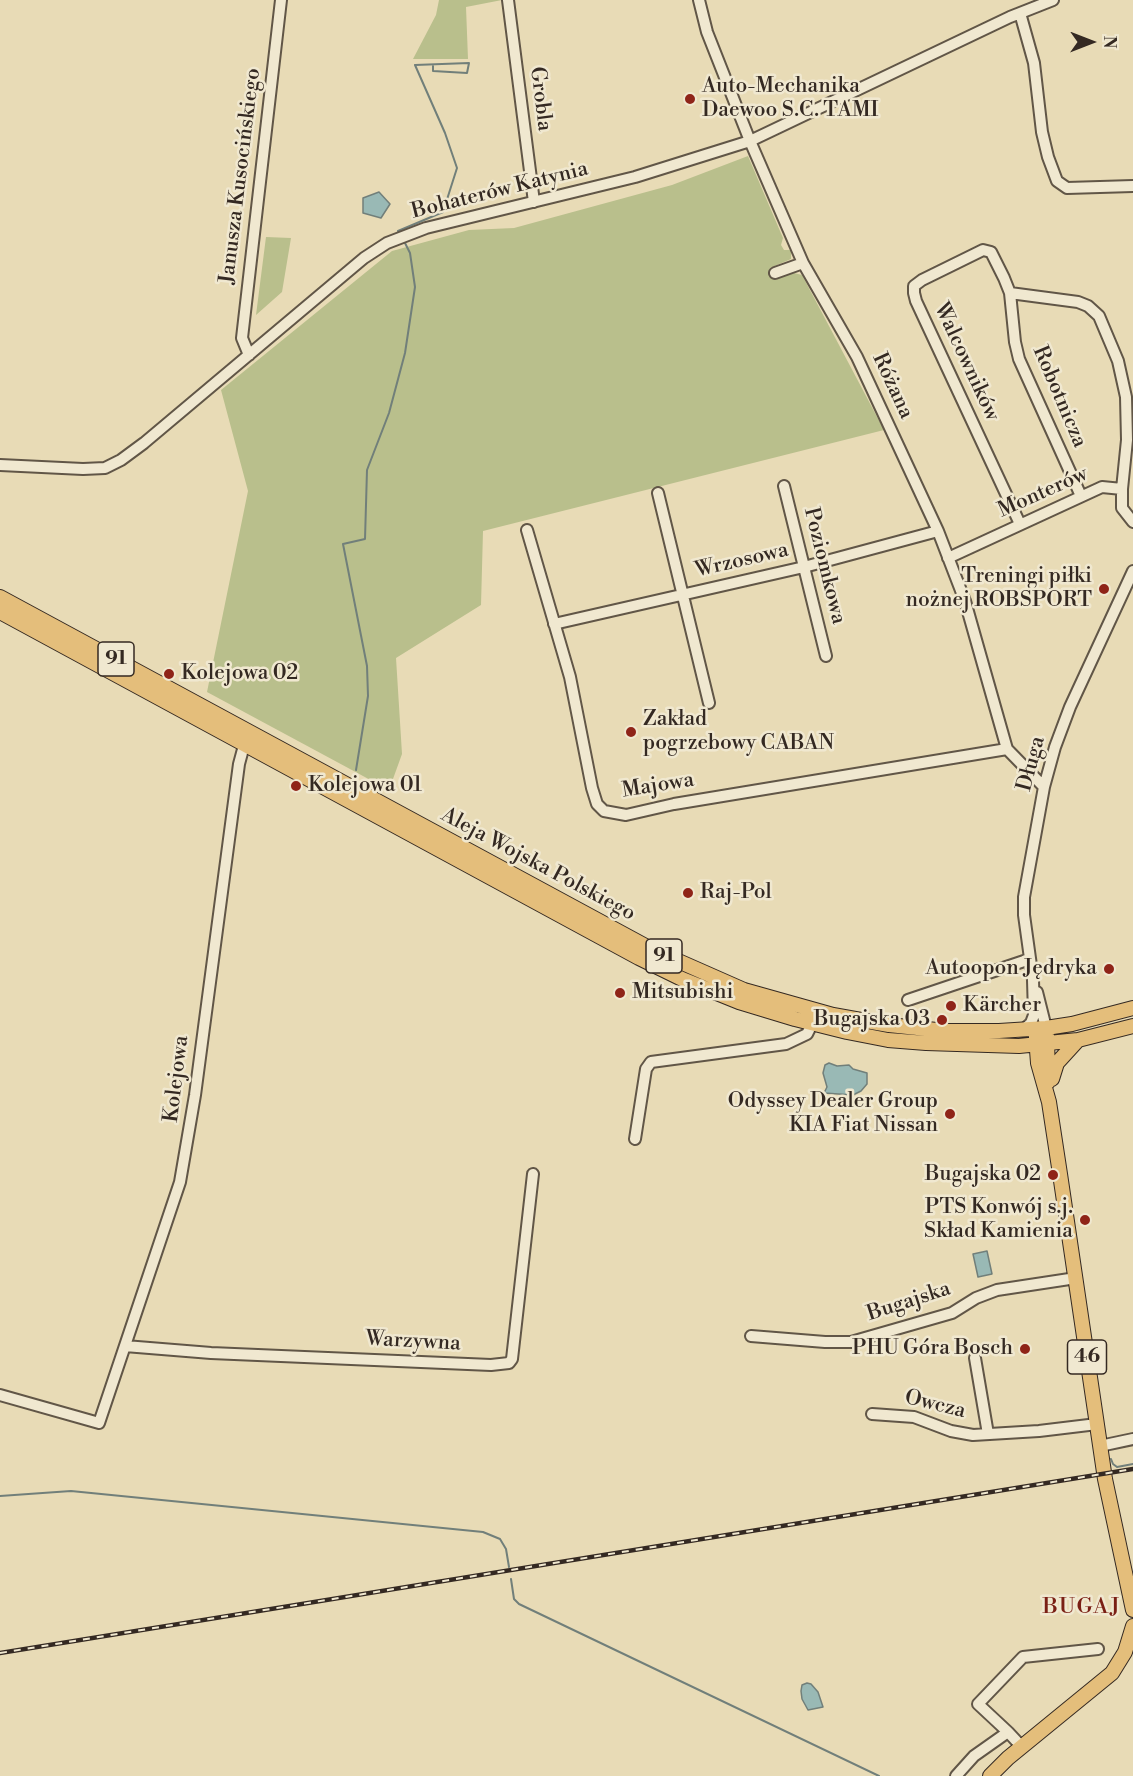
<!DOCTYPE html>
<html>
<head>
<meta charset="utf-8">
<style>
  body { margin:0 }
  #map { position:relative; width:1133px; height:1776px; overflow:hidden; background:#e8dbb6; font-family:"Libre Bodoni",serif }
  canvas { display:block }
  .north { position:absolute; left:1061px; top:12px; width:60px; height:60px; -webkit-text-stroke:4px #f0e8d0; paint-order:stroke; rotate:90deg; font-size:16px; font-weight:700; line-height:24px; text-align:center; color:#342922 }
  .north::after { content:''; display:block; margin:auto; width:21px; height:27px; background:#342922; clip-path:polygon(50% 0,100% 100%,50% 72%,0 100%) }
</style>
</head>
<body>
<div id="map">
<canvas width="1133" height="1776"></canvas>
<div class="north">N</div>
</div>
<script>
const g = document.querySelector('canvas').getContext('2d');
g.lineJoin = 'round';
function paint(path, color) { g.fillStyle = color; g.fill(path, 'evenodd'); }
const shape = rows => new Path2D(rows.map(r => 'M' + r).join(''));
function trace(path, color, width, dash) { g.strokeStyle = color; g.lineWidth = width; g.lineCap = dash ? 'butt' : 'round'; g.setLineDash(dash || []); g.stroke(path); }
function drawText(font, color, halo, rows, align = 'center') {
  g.font = font + ' "Libre Bodoni",serif'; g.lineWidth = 5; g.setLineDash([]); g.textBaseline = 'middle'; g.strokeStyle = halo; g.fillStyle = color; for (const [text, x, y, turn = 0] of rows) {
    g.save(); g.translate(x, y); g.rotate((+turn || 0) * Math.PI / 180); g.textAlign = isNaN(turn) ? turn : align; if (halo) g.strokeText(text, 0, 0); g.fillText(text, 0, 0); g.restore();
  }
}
const green = shape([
  [439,0,502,0,466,7,468,59,413,59,436,15],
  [748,156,783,238,781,245,784,250,791,250,791,259,770,268,770,274,773,279,794,273,802,275,884,430,483,531,481,605,396,658,402,754,389,790,207,692,248,491,221,390,392,251,469,230,514,228,672,185],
  [266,237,291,238,282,292,256,315]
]);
const water = shape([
  [379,192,390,204,381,218,363,213,363,198,379,192],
  [829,1063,837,1066,849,1065,853,1069,867,1073,867,1084,861,1091,853,1095,824,1093,827,1087,823,1073,825,1065,829,1063],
  [987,1251,992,1274,978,1277,973,1254,987,1251],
  [807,1683,811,1684,818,1692,823,1707,808,1710,802,1699,801,1691,802,1685,807,1683]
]);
const stream = shape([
  [399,234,398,231,443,212,457,168,445,133,415,65,469,63,467,73,433,71,433,66],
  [356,770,368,696,367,666,343,544,365,539,367,470,389,413,405,353,415,287,410,253,404,241],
  [1111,1459,1113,1464,1117,1467,1133,1464],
  [0,1496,71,1491,483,1532,500,1539,506,1549,509,1567],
  [511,1579,514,1599,519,1604,879,1776]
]);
const minor = shape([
  [508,0,534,202],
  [699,0,707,32,750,141,803,263,857,357,938,531,965,601,1007,749,1044,787],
  [1020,13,1034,63,1042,132,1048,157,1057,181,1067,188,1133,186],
  [775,273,803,263],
  [1010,293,1078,302,1088,306,1099,316,1118,361,1126,397,1127,440,1122,489],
  [249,355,242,338,281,0],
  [0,465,83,469,105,468,121,460,144,443,364,258,387,243,426,228,635,177,750,141,1010,17,1053,0],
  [784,486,826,656],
  [658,493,709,703],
  [1020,524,916,301,914,293,914,286,922,280,983,250,991,252,1004,278,1010,293,1015,342,1019,359,1081,496],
  [527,530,570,677,592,788,597,804,604,811,626,815,674,804,1007,749],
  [948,558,1102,487,1122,489,1122,508,1133,522],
  [554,624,804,567,938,531],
  [1037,992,1046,1028],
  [908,1000,1030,959],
  [1024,1029,1031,1023,1034,1015,1033,980,1024,915,1024,897,1044,787,1055,747,1070,707,1133,571],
  [635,1139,646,1069,651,1062,786,1044,807,1034,812,1024],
  [751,1336,825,1342,851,1342,952,1313,976,1298,997,1290,1076,1278],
  [125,1346,211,1353,491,1365,509,1363,512,1359,533,1174],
  [975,1358,988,1434],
  [0,1395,99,1423,180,1182,195,1095,239,764,246,738],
  [872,1414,914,1417,951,1431,973,1435,1039,1431,1097,1424],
  [1100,1446,1133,1439],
  [1008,1732,978,1704,1023,1657,1098,1649],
  [956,1776,974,1756,1008,1732,1022,1747]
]);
const major = shape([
  [0,597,651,949,744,990,833,1015,889,1025,946,1031,999,1031,1046,1028,1072,1024,1133,1008],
  [0,612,639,958,682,979,739,1002,795,1019,847,1032,888,1040,926,1043,1019,1046,1078,1040,1133,1026],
  [1047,1036,1048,1082],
  [1036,1037,1038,1063,1049,1102,1060,1174,1105,1479,1133,1610],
  [1052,1079,1057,1063,1078,1040],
  [990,1776,1008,1758,1112,1673,1125,1652,1133,1626]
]);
const rail = shape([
  [0,1653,1133,1469]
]);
const markers = [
  [690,99,6,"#8f2418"],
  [1104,589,6,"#8f2418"],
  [169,674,6,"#8f2418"],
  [631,732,6,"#8f2418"],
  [296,786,6,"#8f2418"],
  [688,893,6,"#8f2418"],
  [1109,969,6,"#8f2418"],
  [620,993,6,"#8f2418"],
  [951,1006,6,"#8f2418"],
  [942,1020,6,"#8f2418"],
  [950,1114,6,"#8f2418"],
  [1053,1175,6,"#8f2418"],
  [1085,1220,6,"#8f2418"],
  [1025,1349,6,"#8f2418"]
];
const shields = [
  [116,659,36],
  [664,956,36],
  [1087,1357,39]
];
const shieldNames = [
  ["91",116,659],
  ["91",664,956],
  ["46",1087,1357]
];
const poiNames = [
  ["Auto-Mechanika",702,87],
  ["Daewoo S.C. TAMI",702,111],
  ["Treningi piłki",1092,577,"right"],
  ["nożnej ROBSPORT",1092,601,"right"],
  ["Kolejowa 02",181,674],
  ["Zakład",643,720],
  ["pogrzebowy CABAN",643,744],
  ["Kolejowa 01",308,786],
  ["Raj-Pol",700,893],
  ["Autoopon Jędryka",1097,969,"right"],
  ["Mitsubishi",632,993],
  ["Kärcher",963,1006],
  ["Bugajska 03",930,1020,"right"],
  ["Odyssey Dealer Group",938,1102,"right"],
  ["KIA Fiat Nissan",938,1126,"right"],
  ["Bugajska 02",1041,1175,"right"],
  ["PTS Konwój s.j.",1073,1208,"right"],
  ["Skład Kamienia",1073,1232,"right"],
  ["PHU Góra Bosch",1013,1349,"right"]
];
const streetNames = [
  ["Grobla",540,99,83],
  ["Janusza Kusocińskiego",241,176,-83],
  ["Bohaterów Katynia",500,191,-14],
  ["Walcowników",966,362,65],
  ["Różana",892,386,65],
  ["Robotnicza",1059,397,67],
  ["Monterów",1043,493,-24],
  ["Wrzosowa",742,561,-13],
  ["Poziomkowa",824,566,76],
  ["Długa",1032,764,-75],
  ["Majowa",658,786,-9],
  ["Aleja Wojska Polskiego",538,865,28],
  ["Kolejowa",177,1079,-83],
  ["Bugajska",909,1302,-18],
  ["Warzywna",413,1342,3],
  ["Owcza",935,1405,14]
];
const neighbourhoodNames = [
  ["BUGAJ",1082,1608]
];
paint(green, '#b9bf8c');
paint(water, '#99b9b5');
trace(water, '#717f7a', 1.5);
trace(stream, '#717f7a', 2);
trace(minor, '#615647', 14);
trace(major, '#342922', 16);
trace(minor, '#f0e8d0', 10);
trace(major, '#e4be7b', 14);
trace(rail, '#342922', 4.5);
trace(rail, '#f0e8d0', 2, [7]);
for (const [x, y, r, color] of markers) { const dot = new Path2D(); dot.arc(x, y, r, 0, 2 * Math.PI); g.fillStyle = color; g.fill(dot); trace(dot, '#f0e8d0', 2); }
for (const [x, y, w] of shields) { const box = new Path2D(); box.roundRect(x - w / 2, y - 17, w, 34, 4.5); g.fillStyle = '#f0e8d0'; g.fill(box); trace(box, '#342922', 1.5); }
drawText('bold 20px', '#342922', null, shieldNames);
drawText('21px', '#342922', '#f0e8d0', poiNames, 'left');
drawText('21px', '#342922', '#f0e8d0', streetNames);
g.letterSpacing = '1.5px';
drawText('22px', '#7a1f14', '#f0e8d0', neighbourhoodNames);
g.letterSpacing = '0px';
</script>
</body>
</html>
